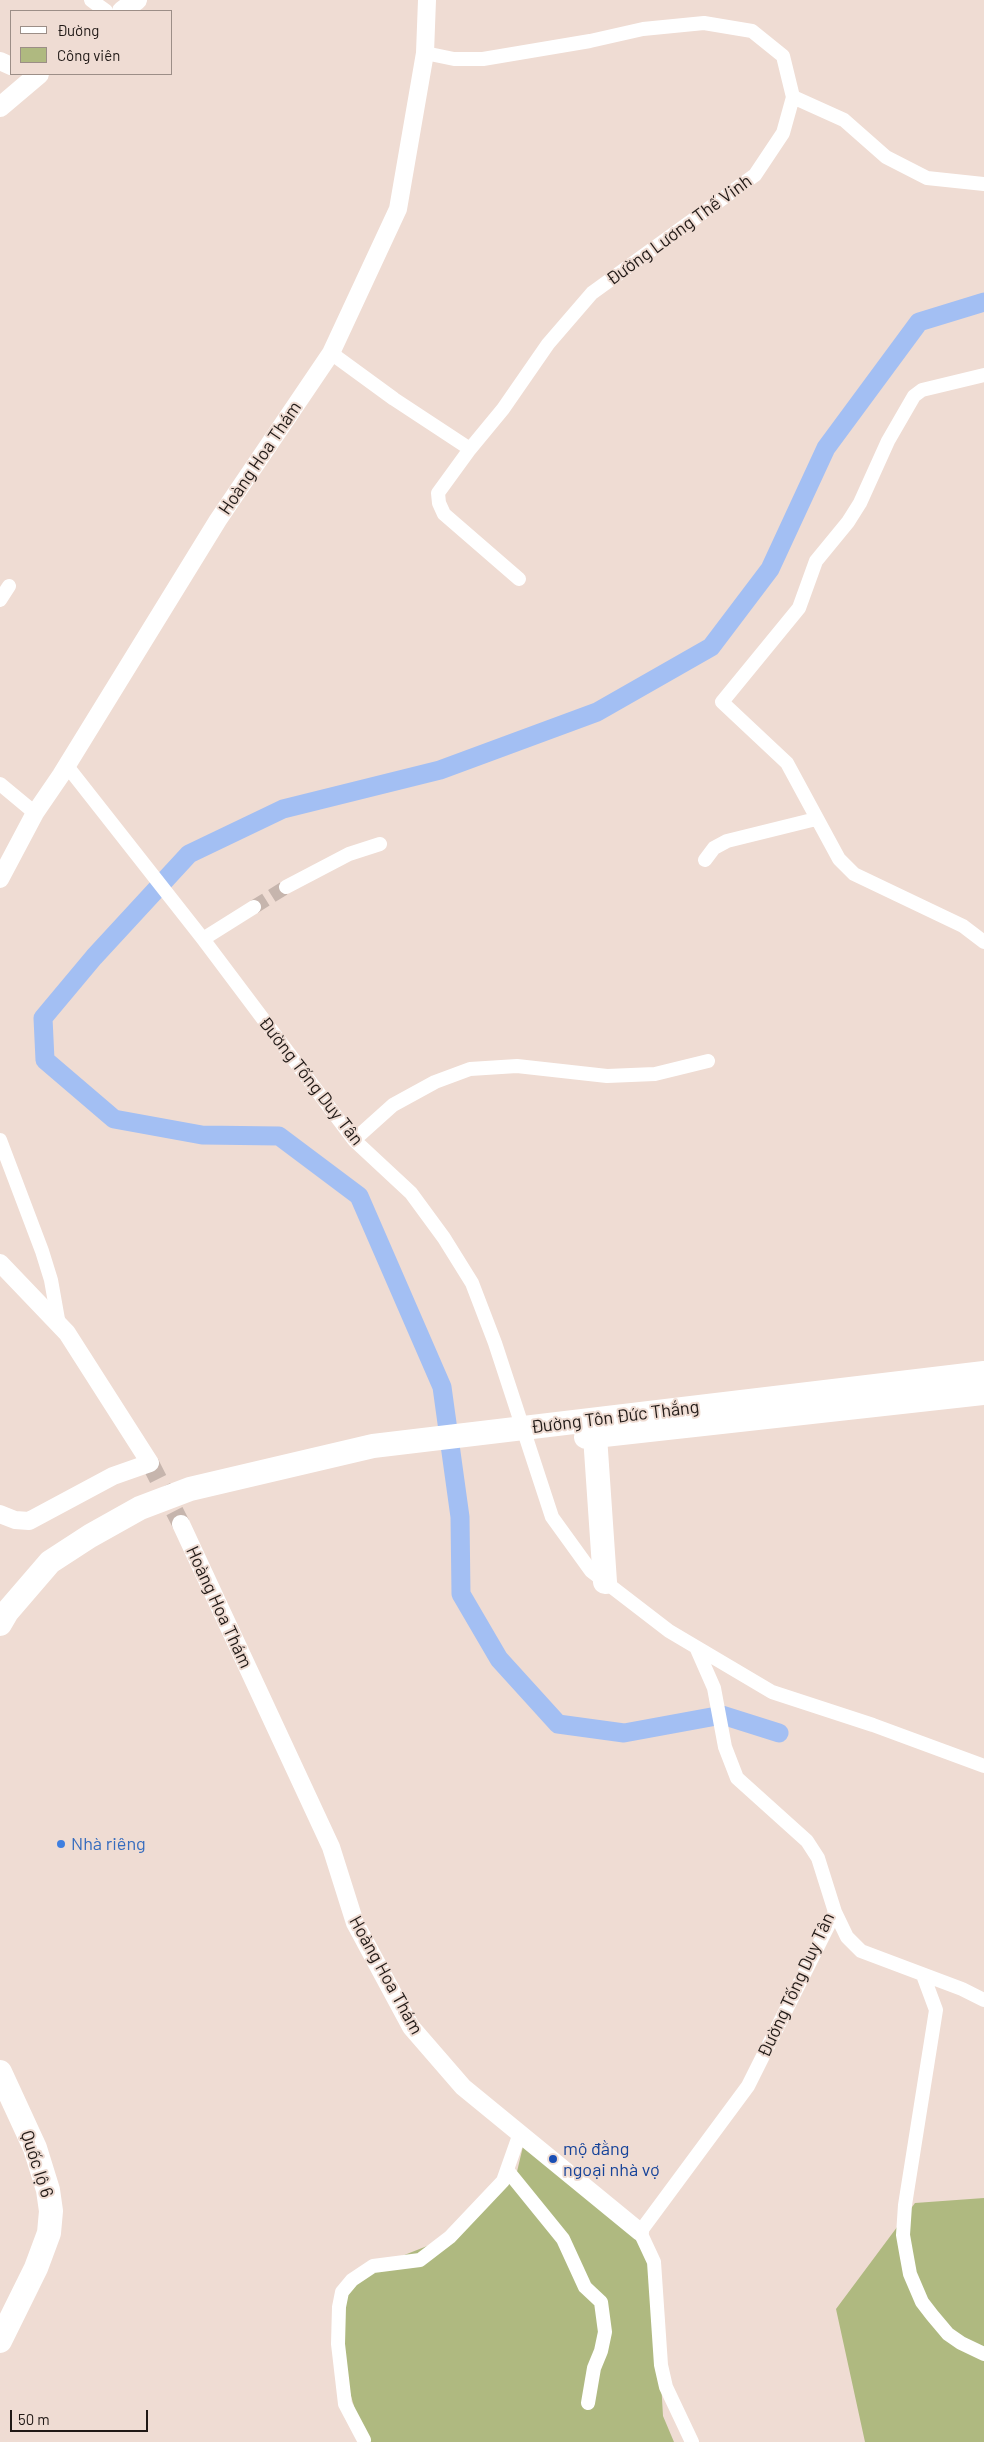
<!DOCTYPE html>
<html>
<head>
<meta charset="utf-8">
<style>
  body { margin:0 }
  #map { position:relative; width:984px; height:2442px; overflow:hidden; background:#efdcd3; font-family:Barlow,sans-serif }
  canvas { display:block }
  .legend { position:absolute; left:10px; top:10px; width:162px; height:65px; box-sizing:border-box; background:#efdcd3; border:1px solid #9c8e87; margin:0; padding:6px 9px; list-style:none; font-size:15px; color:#201916 }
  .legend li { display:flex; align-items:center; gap:10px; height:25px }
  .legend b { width:25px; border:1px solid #9c8e87 }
  .scale { position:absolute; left:10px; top:2410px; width:138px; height:22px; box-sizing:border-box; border:2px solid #201916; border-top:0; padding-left:6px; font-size:15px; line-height:18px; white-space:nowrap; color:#201916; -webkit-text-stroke:4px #efdcd3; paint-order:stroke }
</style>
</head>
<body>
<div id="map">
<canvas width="984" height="2442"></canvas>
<ul class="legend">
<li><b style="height:6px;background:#fff"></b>Đường</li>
<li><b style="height:14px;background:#afb980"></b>Công viên</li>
</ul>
<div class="scale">50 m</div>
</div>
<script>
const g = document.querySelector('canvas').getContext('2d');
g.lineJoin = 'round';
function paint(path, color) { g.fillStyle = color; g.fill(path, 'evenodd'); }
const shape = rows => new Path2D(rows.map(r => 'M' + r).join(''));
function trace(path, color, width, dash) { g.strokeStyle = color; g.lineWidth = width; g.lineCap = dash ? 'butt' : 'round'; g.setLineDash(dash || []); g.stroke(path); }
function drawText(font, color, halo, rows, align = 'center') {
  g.font = font + ' Barlow,sans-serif'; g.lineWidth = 4; g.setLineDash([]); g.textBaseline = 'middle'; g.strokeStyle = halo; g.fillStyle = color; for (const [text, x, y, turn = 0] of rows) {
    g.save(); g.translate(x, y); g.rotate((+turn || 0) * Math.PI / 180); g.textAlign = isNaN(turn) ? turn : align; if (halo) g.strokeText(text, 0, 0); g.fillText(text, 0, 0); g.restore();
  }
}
const green = shape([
  [525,2138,640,2232,656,2295,663,2416,674,2442,362,2442,364,2440,338,2352,342,2292,384,2263,450,2237,503,2181,515,2180],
  [984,2198,984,2442,865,2442,836,2309,915,2203]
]);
const canal = shape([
  [779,1733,722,1715,624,1733,558,1724,499,1659,461,1594,460,1517,442,1387,359,1196,279,1136,202,1135,114,1119,45,1060,43,1018,94,957,189,854,283,809,440,770,597,712,711,647,770,569,826,448,919,322,984,302]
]);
const minorTunnel = shape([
  [254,907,286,887]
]);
const tertiaryTunnel = shape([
  [150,1463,181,1524]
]);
const minor = shape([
  [91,0,106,11],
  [793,97,844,120,886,157,927,178,984,184],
  [331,353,394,399,470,449,503,409,548,344,592,293,755,175,783,133,793,97,783,56,752,31,704,23,643,29,590,41,483,59,454,59,425,53],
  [984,375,922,390,914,396,888,441,860,503,848,522,816,561,799,608,722,702,787,763,839,859,854,874,963,926,984,942],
  [470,449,438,493,439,503,444,514,519,579],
  [0,600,9,586],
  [67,766,203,939,354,1140,411,1193,444,1238,472,1283,495,1343,552,1517,591,1571,669,1631,696,1647,714,1688,725,1747,737,1778,807,1841,818,1858,835,1912,847,1937,861,1951,962,1989,984,2000],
  [0,784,35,813],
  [705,860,714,848,727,841,816,819],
  [286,887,349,854,380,844],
  [203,939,254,907],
  [0,1140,42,1251,51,1280,59,1325],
  [354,1140,393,1105,435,1082,470,1069,517,1066,607,1076,655,1074,708,1061],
  [696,1647,772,1692,873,1725,984,1766],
  [923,1975,936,2010,905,2205,903,2235,906,2252,910,2274,922,2302,932,2315,948,2334,961,2343,984,2354],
  [507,2170,563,2239,585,2287,601,2302,605,2332,601,2351,594,2368,588,2403],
  [364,2440,345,2404,338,2344,339,2307,342,2292,352,2280,373,2266,420,2260,450,2237,503,2181,520,2133],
  [692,2442,666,2387,661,2365,654,2262,640,2232,748,2086,835,1912]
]);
const tertiary = shape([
  [0,61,11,66],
  [0,879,35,813,61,775,218,520,331,353,398,209,425,53,427,0],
  [0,1263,67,1333,150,1463,113,1476,29,1521,15,1520,0,1514],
  [181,1524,331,1847,355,1923,411,2027,463,2087,640,2232]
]);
const secondary = shape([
  [122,11,137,0],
  [0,107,39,74]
]);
const trunk = shape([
  [595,1436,605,1582],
  [586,1437,984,1393],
  [0,1624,7,1612,50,1562,90,1536,140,1508,190,1489,373,1446,984,1373],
  [0,2072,35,2148,48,2190,51,2211,49,2233,36,2268,0,2341]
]);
const markers = [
  [61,1844,5,"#3f7fe0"],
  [553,2159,5,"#1a4fb4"]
];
const streetNames = [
  ["Đường Lương Thế Vinh",679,230,-36],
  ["Hoàng Hoa Thám",260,458,-56],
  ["Đường Tống Duy Tân",311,1081,52],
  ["Đường Tôn Đức Thắng",615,1417,-7],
  ["Hoàng Hoa Thám",219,1607,65],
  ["Hoàng Hoa Thám",386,1975,61],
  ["Đường Tống Duy Tân",796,1985,-65],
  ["Quốc lộ 6",37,2164,72]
];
const shopNames = [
  ["Nhà riêng",71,1844]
];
const transitNames = [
  ["mộ đằng",563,2149],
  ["ngoại nhà vợ",563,2170]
];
paint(green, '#afb980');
trace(canal, '#a3bff3', 19);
trace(minorTunnel, '#c6b5ad', 14, [14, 7]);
trace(tertiaryTunnel, '#c6b5ad', 18, [18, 9]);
trace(minor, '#fff', 14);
trace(tertiary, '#fff', 18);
trace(secondary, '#fff', 20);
trace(trunk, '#fff', 24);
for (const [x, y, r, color] of markers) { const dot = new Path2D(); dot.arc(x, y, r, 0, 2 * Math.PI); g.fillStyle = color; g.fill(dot); trace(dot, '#efdcd3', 2); }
drawText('18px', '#201916', '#efdcd3', streetNames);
drawText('18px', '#366cbe', '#efdcd3', shopNames, 'left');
drawText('18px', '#164399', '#efdcd3', transitNames, 'left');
</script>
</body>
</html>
